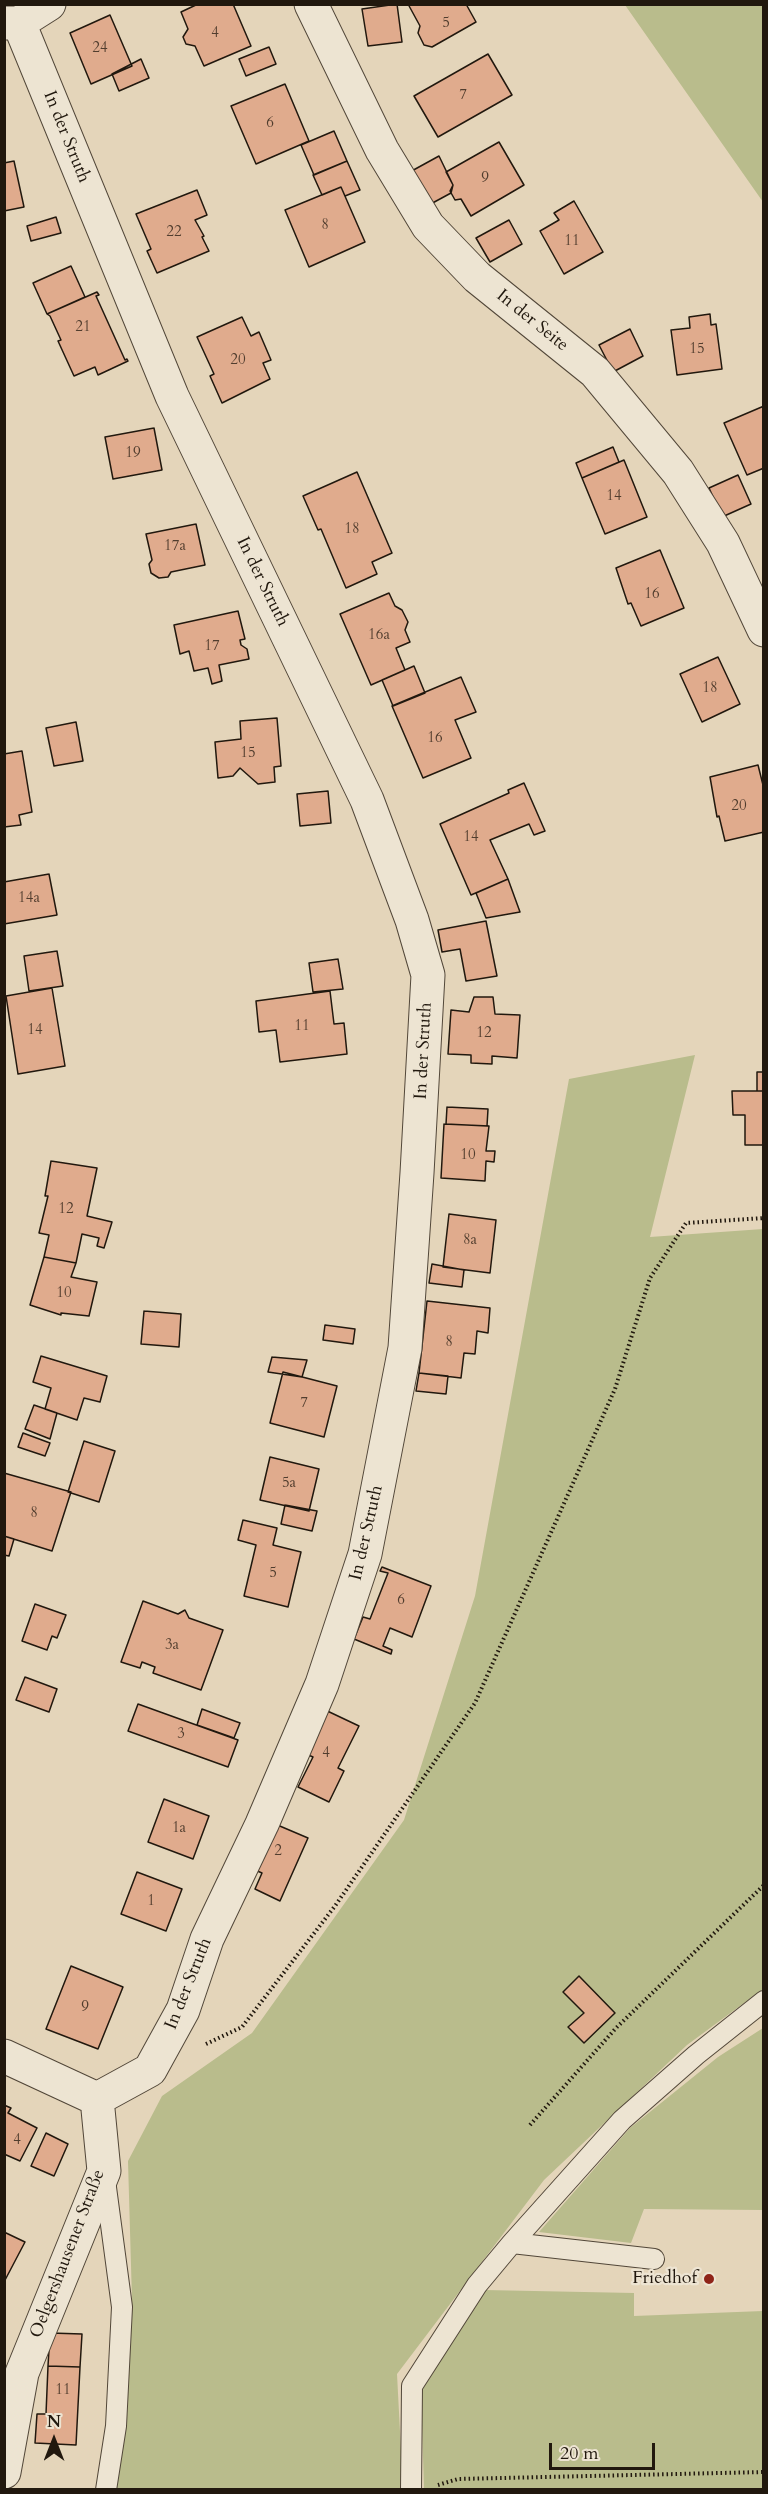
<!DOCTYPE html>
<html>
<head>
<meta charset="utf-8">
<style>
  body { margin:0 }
  #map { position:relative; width:768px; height:2494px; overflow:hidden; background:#e4d5ba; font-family:Cardo,serif }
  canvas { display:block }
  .frame { position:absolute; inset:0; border:6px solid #21180e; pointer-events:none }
  .north { position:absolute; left:24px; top:2410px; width:60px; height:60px; -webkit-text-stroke:4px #ede4d2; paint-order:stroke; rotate:0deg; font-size:16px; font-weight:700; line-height:24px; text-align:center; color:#21180e }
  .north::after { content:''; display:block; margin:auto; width:21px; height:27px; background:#21180e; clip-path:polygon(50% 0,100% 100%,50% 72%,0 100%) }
  .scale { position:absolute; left:549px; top:2443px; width:106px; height:27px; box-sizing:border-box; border:3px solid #21180e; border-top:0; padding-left:8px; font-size:18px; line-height:21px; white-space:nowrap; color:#21180e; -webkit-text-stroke:4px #ede4d2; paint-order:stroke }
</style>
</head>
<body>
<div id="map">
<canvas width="768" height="2494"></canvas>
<div class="frame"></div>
<div class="north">N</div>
<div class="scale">20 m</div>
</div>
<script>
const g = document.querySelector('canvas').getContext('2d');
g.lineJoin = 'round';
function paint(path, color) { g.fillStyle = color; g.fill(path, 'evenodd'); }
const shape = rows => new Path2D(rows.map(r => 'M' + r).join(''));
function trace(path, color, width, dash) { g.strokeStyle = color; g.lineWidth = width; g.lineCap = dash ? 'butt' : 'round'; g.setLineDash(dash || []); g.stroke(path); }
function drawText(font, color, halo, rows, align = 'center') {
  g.font = font + ' Cardo,serif'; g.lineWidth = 4.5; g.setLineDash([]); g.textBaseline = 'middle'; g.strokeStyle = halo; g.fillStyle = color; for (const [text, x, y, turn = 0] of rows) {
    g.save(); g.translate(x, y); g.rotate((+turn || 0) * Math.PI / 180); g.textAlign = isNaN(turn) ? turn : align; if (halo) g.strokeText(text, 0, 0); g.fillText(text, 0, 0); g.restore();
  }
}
const green = shape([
  [625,5,763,5,763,202],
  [695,1055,650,1237,763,1229,763,1989,687,2045,544,2180,397,2374,403,2489,114,2490,127,2417,132,2300,128,2161,162,2096,252,2033,404,1820,475,1596,569,1079],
  [763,2028,763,2210,644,2209,631,2243,539,2232,630,2128,718,2057],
  [484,2290,634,2293,634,2316,763,2311,763,2489,424,2489,421,2392]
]);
const building = shape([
  [198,4,233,4,251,46,204,66,195,46,186,44,183,37,188,29,181,12,198,4],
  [397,4,402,42,368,46,362,9,397,4],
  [408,4,466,4,476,22,432,47,424,45,418,33,420,26,408,4],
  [110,15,132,66,91,84,70,33,110,15],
  [269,47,276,64,246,76,239,59,269,47],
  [488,54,512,95,438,137,414,96,488,54],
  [141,59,149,78,119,91,112,74,141,59],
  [285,84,309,141,256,164,231,106,285,84],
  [334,131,347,161,314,175,301,145,334,131],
  [499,142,524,185,471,216,461,199,455,200,450,191,453,185,446,172,499,142],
  [439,156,453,185,451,193,427,206,408,173,439,156],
  [14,161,24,207,4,211,4,163,14,161],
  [347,161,360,190,345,196,341,187,322,195,313,175,347,161],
  [341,187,365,242,309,267,285,210,341,187],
  [197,190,207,215,195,220,204,236,202,237,209,251,157,273,147,251,151,249,136,214,197,190],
  [574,201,603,252,564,274,540,231,559,220,554,213,574,201],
  [56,217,61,233,31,241,27,226,56,217],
  [509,220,522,244,490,262,476,238,509,220],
  [71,266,85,297,47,314,33,283,71,266],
  [97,292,99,295,96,296,125,360,127,359,128,361,98,375,95,367,74,376,58,341,61,340,50,316,47,314,97,292],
  [710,314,711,325,716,324,722,369,677,375,671,330,690,328,689,317,710,314],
  [242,317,251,336,259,332,271,360,263,363,270,379,222,403,210,376,214,374,197,337,242,317],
  [630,329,643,356,613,372,599,345,630,329],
  [764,406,764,468,747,475,724,423,764,406],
  [154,428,162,470,113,479,105,437,154,428],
  [613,447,619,462,582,478,576,463,613,447],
  [624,460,647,517,605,534,582,478,624,460],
  [357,472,392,553,372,562,377,574,346,588,321,529,318,530,303,496,357,472],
  [738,475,751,504,722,517,709,488,738,475],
  [196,524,205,565,171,572,168,577,159,578,151,573,149,564,152,560,146,534,196,524],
  [660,550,684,608,641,626,631,603,628,604,616,568,660,550],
  [389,593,395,606,402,610,408,622,405,630,410,642,396,648,405,670,371,685,340,614,389,593],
  [238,611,245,639,240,640,241,645,247,649,249,659,219,665,222,681,212,684,208,668,194,671,189,651,180,654,174,625,238,611],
  [718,657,740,704,702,722,680,674,718,657],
  [414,666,425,693,393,706,382,680,414,666],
  [461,677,476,712,455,720,471,758,423,778,392,706,461,677],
  [277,718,281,766,274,767,275,782,258,784,240,768,233,776,218,778,215,742,241,739,240,721,277,718],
  [76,722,83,761,54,766,46,728,76,722],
  [22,751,32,812,19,815,21,825,4,827,4,754,22,751],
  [758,765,764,789,764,832,725,841,719,816,717,817,710,777,758,765],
  [524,783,545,831,534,835,529,824,490,840,508,879,471,895,440,824,509,793,508,790,524,783],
  [328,791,331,823,300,826,297,794,328,791],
  [49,874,57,915,4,924,4,882,49,874],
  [508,879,520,912,486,918,476,893,508,879],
  [486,921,497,976,466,981,460,949,442,952,438,930,486,921],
  [57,951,63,986,29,991,24,956,57,951],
  [338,959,343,989,313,992,309,963,338,959],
  [52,988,65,1066,18,1074,6,996,52,988],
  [330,991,334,1024,344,1023,347,1054,280,1062,276,1030,259,1032,256,1001,330,991],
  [474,997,493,997,495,1014,520,1015,517,1058,492,1056,492,1064,471,1063,471,1055,448,1054,451,1010,469,1012,474,997],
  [757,1072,764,1072,764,1091,757,1091,757,1072],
  [732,1091,764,1091,764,1145,745,1145,745,1115,733,1115,732,1091],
  [447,1107,488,1109,487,1126,446,1124,447,1107],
  [444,1124,489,1126,486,1151,495,1151,494,1162,486,1161,485,1181,441,1178,444,1124],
  [51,1161,97,1168,87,1216,112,1222,104,1248,97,1246,99,1238,82,1234,76,1263,44,1257,49,1235,39,1233,48,1196,45,1196,51,1161],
  [449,1214,496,1220,490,1273,443,1267,449,1214],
  [44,1257,76,1263,71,1277,97,1282,89,1316,61,1313,61,1315,30,1305,44,1257],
  [432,1264,464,1270,462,1287,429,1283,432,1264],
  [427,1301,490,1308,488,1333,477,1331,475,1354,464,1353,461,1378,419,1373,427,1301],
  [144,1311,181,1314,179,1347,141,1344,144,1311],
  [325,1325,355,1329,353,1344,323,1340,325,1325],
  [41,1356,107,1376,100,1402,84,1398,77,1420,45,1409,51,1388,33,1382,41,1356],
  [272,1357,307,1360,302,1377,268,1372,272,1357],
  [283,1372,337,1386,324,1437,270,1423,283,1372],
  [419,1373,448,1376,446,1394,416,1391,419,1373],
  [34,1405,57,1413,50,1439,25,1429,34,1405],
  [23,1433,50,1443,45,1456,18,1447,23,1433],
  [84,1441,115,1451,99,1502,68,1492,84,1441],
  [270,1457,319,1469,309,1511,260,1500,270,1457],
  [4,1473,71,1492,52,1551,4,1536,4,1473],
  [285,1505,317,1511,312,1531,281,1524,285,1505],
  [243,1520,277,1528,273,1545,301,1552,288,1607,244,1596,256,1545,238,1540,243,1520],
  [4,1536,14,1539,9,1556,4,1555,4,1536],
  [382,1567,431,1586,412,1637,390,1628,383,1646,392,1650,391,1654,354,1639,363,1617,370,1619,388,1573,380,1571,382,1567],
  [143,1601,178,1614,185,1610,189,1618,223,1630,201,1690,153,1673,155,1667,142,1662,140,1668,121,1662,143,1601],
  [35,1604,66,1615,57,1638,52,1636,47,1650,22,1641,35,1604],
  [25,1677,57,1689,49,1712,16,1700,25,1677],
  [138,1704,238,1740,228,1767,128,1731,138,1704],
  [321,1708,359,1726,338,1768,344,1771,329,1802,298,1787,313,1757,299,1751,321,1708],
  [202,1709,240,1723,234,1738,197,1725,202,1709],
  [164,1799,209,1816,193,1859,148,1842,164,1799],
  [268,1821,308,1838,280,1901,255,1889,262,1873,248,1867,268,1821],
  [137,1872,182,1889,166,1931,121,1914,137,1872],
  [71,1966,123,1987,98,2049,46,2029,71,1966],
  [579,1976,615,2013,584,2043,568,2027,584,2013,563,1992,579,1976],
  [4,2105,11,2108,8,2113,37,2128,20,2161,4,2154,4,2105],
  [46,2133,68,2144,54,2176,31,2166,46,2133],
  [4,2232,25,2242,4,2282,4,2232],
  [50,2333,82,2334,80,2367,48,2366,50,2333],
  [48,2366,80,2367,76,2445,35,2443,37,2414,46,2414,48,2366]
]);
const path = shape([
  [206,2044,242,2027,335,1906,475,1703,615,1389,650,1278,686,1223,764,1218],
  [530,2125,616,2028,764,1885],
  [438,2485,458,2479,764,2472]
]);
const service = shape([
  [105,2180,122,2307,116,2426,106,2490],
  [512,2243,654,2259],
  [411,2490,412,2386,477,2285,512,2243,622,2120,696,2055,764,2001]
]);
const minor = shape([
  [311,4,382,150,428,226,477,277,595,372,678,472,723,543,764,630],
  [4,23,19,23,172,396,367,800,412,920,428,975,417,1173,405,1348,365,1554,322,1684,262,1824,207,1939,183,2010,150,2070,97,2099],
  [19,23,49,4],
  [4,2056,97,2099,104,2171,22,2373,4,2472]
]);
const markers = [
  [709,2279,6,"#8f2418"]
];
const numberNames = [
  ["5",446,24],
  ["4",215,34],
  ["24",100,49],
  ["7",463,96],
  ["6",270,124],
  ["9",485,179],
  ["8",325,226],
  ["22",174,233],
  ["11",572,242],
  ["21",83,328],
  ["15",697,350],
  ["20",238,361],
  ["19",133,454],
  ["14",614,497],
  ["18",352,530],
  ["17a",175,547],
  ["16",652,595],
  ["16a",379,636],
  ["17",212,647],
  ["18",710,689],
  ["16",435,739],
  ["15",248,754],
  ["20",739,807],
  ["14",471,838],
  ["14a",29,899],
  ["11",302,1027],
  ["14",35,1031],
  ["12",484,1034],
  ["10",468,1156],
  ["12",66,1210],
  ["8a",470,1241],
  ["10",64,1294],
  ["8",449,1343],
  ["7",304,1404],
  ["5a",289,1484],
  ["8",34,1514],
  ["5",273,1574],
  ["6",401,1601],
  ["3a",172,1646],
  ["3",181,1735],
  ["4",326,1754],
  ["1a",179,1829],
  ["2",278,1852],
  ["1",151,1902],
  ["9",85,2008],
  ["4",17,2141],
  ["11",63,2391]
];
const streetNames = [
  ["In der Struth",66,137,68],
  ["In der Seite",532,321,39],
  ["In der Struth",262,582,64],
  ["In der Struth",424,1051,-87],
  ["In der Struth",367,1533,-77],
  ["In der Struth",189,1984,-68],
  ["Oelgershausener Straße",68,2254,-69]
];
const poiNames = [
  ["Friedhof",697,2279]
];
paint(green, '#b9bc8c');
paint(building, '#e0ab8d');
trace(building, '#21180e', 1.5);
trace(service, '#524739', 22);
trace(minor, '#524739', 35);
trace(path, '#21180e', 4, [1.5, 3]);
trace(service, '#ede4d2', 20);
trace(minor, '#ede4d2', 33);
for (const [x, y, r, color] of markers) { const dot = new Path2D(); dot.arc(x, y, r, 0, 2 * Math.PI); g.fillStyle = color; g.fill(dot); trace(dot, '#ede4d2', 2); }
drawText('15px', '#513d2e', null, numberNames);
drawText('18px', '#21180e', '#ede4d2', streetNames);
drawText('18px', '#21180e', '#ede4d2', poiNames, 'right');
</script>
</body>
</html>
